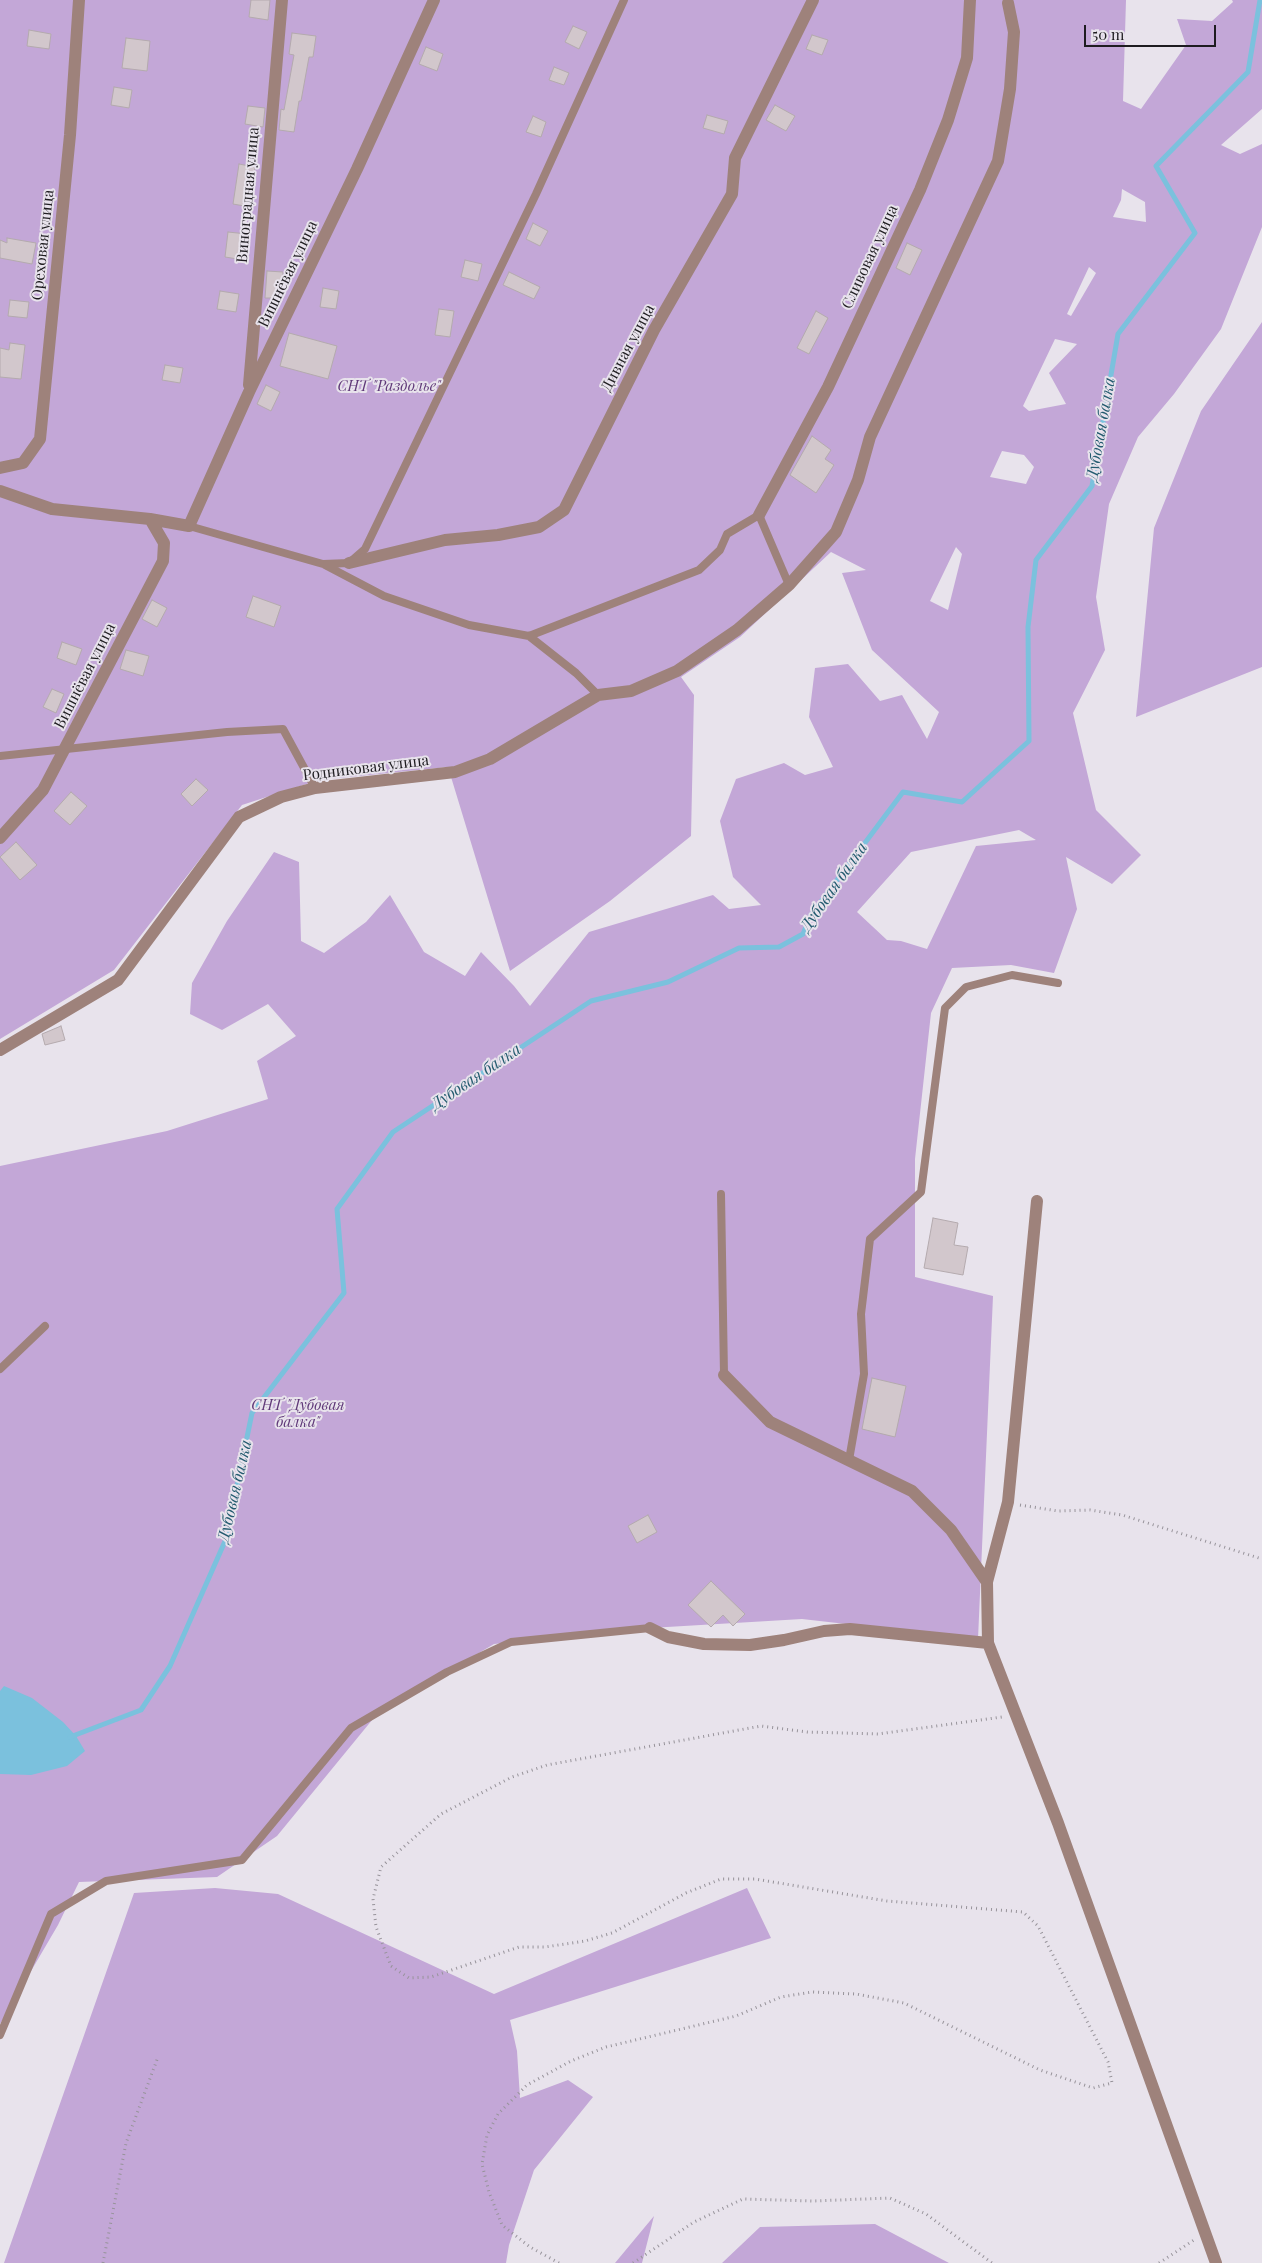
<!DOCTYPE html>
<html>
<head>
<meta charset="utf-8">
<style>
  body { margin:0 }
  #map { position:relative; width:1262px; height:2263px; overflow:hidden; background:#e8e3ec; font-family:"Playfair Display",serif }
  canvas { display:block }
  .scale { position:absolute; left:1084px; top:25px; width:132px; height:22px; box-sizing:border-box; border:2px solid #1e1c20; border-top:0; padding-left:6px; font-size:15px; line-height:18px; white-space:nowrap; color:#1e1c20; -webkit-text-stroke:4px #e8e3ec; paint-order:stroke }
</style>
</head>
<body>
<div id="map">
<canvas width="1262" height="2263"></canvas>
<div class="scale">50 m</div>
</div>
<script>
const g = document.querySelector('canvas').getContext('2d');
g.lineJoin = 'round';
function paint(path, color) { g.fillStyle = color; g.fill(path, 'evenodd'); }
const shape = rows => new Path2D(rows.map(r => 'M' + r).join(''));
function trace(path, color, width, dash) { g.strokeStyle = color; g.lineWidth = width; g.lineCap = dash ? 'butt' : 'round'; g.setLineDash(dash || []); g.stroke(path); }
function drawText(font, color, halo, rows, align = 'center') {
  g.font = font + ' "Playfair Display",serif'; g.lineWidth = 4; g.setLineDash([]); g.textBaseline = 'middle'; g.strokeStyle = halo; g.fillStyle = color; for (const [text, x, y, turn = 0] of rows) {
    g.save(); g.translate(x, y); g.rotate((+turn || 0) * Math.PI / 180); g.textAlign = isNaN(turn) ? turn : align; if (halo) g.strokeText(text, 0, 0); g.fillText(text, 0, 0); g.restore();
  }
}
const green = shape([
  [0,0,1126,0,1123,101,1141,109,1186,45,1177,19,1212,21,1233,2,1232,0,1262,0,1262,109,1221,145,1240,154,1262,144,1262,227,1221,329,1174,394,1138,437,1109,504,1096,597,1105,650,1073,713,1096,810,1141,855,1112,884,1066,857,1077,909,1054,973,1011,965,952,968,931,1013,915,1159,915,1277,993,1296,978,1639,802,1619,650,1628,494,1644,377,1714,277,1836,217,1877,79,1882,58,1925,0,2024,0,1166,167,1131,268,1099,257,1061,296,1036,268,1004,222,1030,190,1014,192,983,227,921,274,852,299,862,301,941,324,953,366,922,390,895,424,952,465,976,481,952,514,986,530,1006,589,932,713,895,729,909,761,905,733,877,720,821,736,779,784,763,805,775,833,767,809,717,815,668,848,664,880,701,902,695,927,739,939,712,872,650,842,573,866,570,831,552,740,637,681,677,694,695,691,836,610,901,510,971,448,767,319,780,242,805,114,970,0,1039],
  [1122,189,1145,202,1146,222,1113,217,1121,200],
  [1089,267,1096,273,1071,316,1067,314],
  [1055,339,1077,344,1049,373,1066,404,1029,411,1023,406],
  [1002,451,1024,455,1034,467,1026,484,990,477],
  [956,547,962,554,948,610,930,601],
  [1019,830,1036,840,976,846,927,949,901,941,887,940,857,912,911,852],
  [1262,322,1262,667,1136,717,1154,528,1201,411],
  [215,1888,278,1894,494,1994,747,1888,771,1938,510,2020,517,2051,520,2098,568,2080,593,2097,534,2170,509,2245,506,2263,4,2263,134,1893],
  [654,2216,642,2263,615,2263],
  [875,2224,949,2263,722,2263,760,2227]
]);
const water = shape([
  [4,1686,32,1698,63,1722,76,1736,85,1751,67,1766,31,1775,0,1774,0,1691]
]);
const stream = shape([
  [70,1737,141,1710,170,1666,226,1539,252,1413,344,1293,337,1209,393,1132,591,1001,668,982,739,948,779,947,803,934,811,915,903,792,962,802,1029,741,1028,627,1036,560,1092,486,1118,334,1195,233,1156,166,1248,72,1260,0]
]);
const building = shape([
  [251,0,270,0,268,20,249,17,251,0],
  [573,26,587,32,579,49,565,42,573,26],
  [29,30,51,34,49,49,27,46,29,30],
  [292,33,316,36,313,57,309,57,301,101,299,101,294,132,279,130,281,109,284,110,294,55,289,54,292,33],
  [812,35,828,40,822,55,806,49,812,35],
  [126,38,150,41,147,71,122,68,126,38],
  [426,47,443,54,437,71,419,64,426,47],
  [554,67,569,73,564,85,549,80,554,67],
  [114,87,132,90,129,108,111,105,114,87],
  [775,105,795,116,786,131,766,120,775,105],
  [248,106,265,108,263,127,245,124,248,106],
  [707,115,728,121,724,134,703,128,707,115],
  [533,116,546,122,541,137,526,132,533,116],
  [239,164,255,167,250,207,233,204,239,164],
  [533,223,548,231,540,246,526,239,533,223],
  [228,232,247,234,244,260,225,257,228,232],
  [7,238,36,243,32,264,0,258,0,240,7,243,7,238],
  [907,243,922,250,910,275,896,268,907,243],
  [465,260,482,264,478,281,461,277,465,260],
  [267,271,283,272,281,298,265,298,267,271],
  [509,272,540,287,534,299,503,285,509,272],
  [323,288,339,291,336,309,320,307,323,288],
  [220,291,239,294,236,312,217,309,220,291],
  [10,300,29,302,27,318,8,316,10,300],
  [439,309,454,311,450,337,435,335,439,309],
  [816,311,828,318,809,354,797,348,816,311],
  [289,333,337,346,328,379,280,366,289,333],
  [10,343,25,345,21,379,0,377,0,348,9,350,10,343],
  [165,365,183,368,180,383,162,380,165,365],
  [266,385,280,392,271,411,257,404,266,385],
  [812,436,831,450,825,459,834,465,816,493,790,475,812,436],
  [253,596,281,606,274,627,246,617,253,596],
  [152,600,167,608,157,627,142,619,152,600],
  [62,642,82,649,76,665,57,658,62,642],
  [126,650,149,656,143,676,120,669,126,650],
  [52,689,64,694,56,713,43,707,52,689],
  [196,779,208,790,192,806,181,794,196,779],
  [71,792,87,806,70,825,54,811,71,792],
  [16,842,37,865,20,880,0,857,16,842],
  [61,1026,65,1040,45,1045,42,1034,61,1026],
  [933,1218,958,1223,954,1245,968,1247,963,1275,924,1268,933,1218],
  [872,1378,906,1386,895,1437,862,1429,872,1378],
  [648,1515,657,1532,637,1543,628,1526,648,1515],
  [711,1581,745,1614,733,1626,723,1615,711,1627,688,1605,711,1581]
]);
const path = shape([
  [1020,1505,1058,1511,1090,1510,1122,1515,1262,1559],
  [103,2263,126,2143,158,2057],
  [559,2263,530,2247,502,2225,489,2192,482,2164,487,2135,498,2114,527,2085,571,2061,606,2047,736,2016,781,1997,812,1992,856,1994,904,2003,1040,2070,1093,2088,1112,2083,1108,2062,1038,1926,1023,1912,887,1901,755,1879,721,1879,686,1893,612,1933,585,1941,545,1947,519,1947,431,1977,409,1978,391,1966,376,1927,373,1899,381,1867,441,1814,512,1777,547,1765,761,1726,807,1732,878,1734,1002,1717],
  [633,2263,694,2222,743,2199,813,2201,890,2198,926,2214,992,2263],
  [1159,2263,1194,2240]
]);
const lane = shape([
  [189,526,323,564,349,563,365,549,536,194,624,0],
  [325,565,384,596,469,625,529,636,699,570,720,550,727,534,759,515,789,585],
  [529,636,576,673,598,695],
  [0,756,227,732,283,729,315,788],
  [721,1194,724,1375],
  [0,1369,45,1326],
  [849,1460,864,1374,861,1314,870,1239,921,1192,945,1008,966,987,1012,975,1058,983],
  [0,2035,51,1914,106,1881,242,1860,351,1728,447,1672,511,1642,650,1628]
]);
const street = shape([
  [249,385,282,0],
  [0,468,23,463,40,439,70,135,79,0],
  [0,491,52,509,150,519,189,526,249,392,357,169,434,0],
  [759,515,828,387,920,190,948,120,967,58,970,0],
  [349,563,445,540,498,535,539,527,564,510,654,330,732,194,735,158,813,0],
  [0,838,43,790,163,561,164,543,150,519],
  [0,1050,118,980,239,817,281,797,315,788,455,772,490,759,598,695,631,691,677,671,737,630,789,585,836,532,858,480,870,437,998,161,1010,89,1014,32,1008,3],
  [1037,1201,1008,1502,987,1582,988,1643,1058,1823,1216,2263],
  [724,1375,770,1422,912,1491,951,1530,987,1582],
  [650,1628,668,1637,704,1644,750,1645,784,1640,824,1631,850,1629,988,1643]
]);
const streetNames = [
  ["Виноградная улица",248,195,-85],
  ["Ореховая улица",43,245,-84],
  ["Сливовая улица",870,257,-65],
  ["Вишнёвая улица",288,274,-64],
  ["Дивная улица",628,348,-62],
  ["Вишнёвая улица",85,676,-63],
  ["Родниковая улица",366,768,-7]
];
const parkNames = [
  ["СНТ \"Раздолье\"",389,386],
  ["СНТ \"Дубовая",298,1405],
  ["балка\"",298,1422]
];
const waterNames = [
  ["Дубовая балка",1101,429,-80],
  ["Дубовая балка",834,887,-55],
  ["Дубовая балка",476,1077,-34],
  ["Дубовая балка",235,1491,-77]
];
paint(green, '#c3a7d7');
paint(water, '#7bc1dd');
trace(stream, '#7bc1dd', 5);
paint(building, '#d2c7cc');
trace(building, '#b4aaae', 1);
trace(path, '#97939a', 3, [1, 4]);
trace(lane, '#9e827b', 8);
trace(street, '#9e827b', 12);
drawText('15px', '#1e1c20', '#e8e3ec', streetNames);
drawText('italic 15px', '#603979', '#e8e3ec', parkNames);
drawText('italic 16px', '#235b6f', '#e8e3ec', waterNames);
</script>
</body>
</html>
